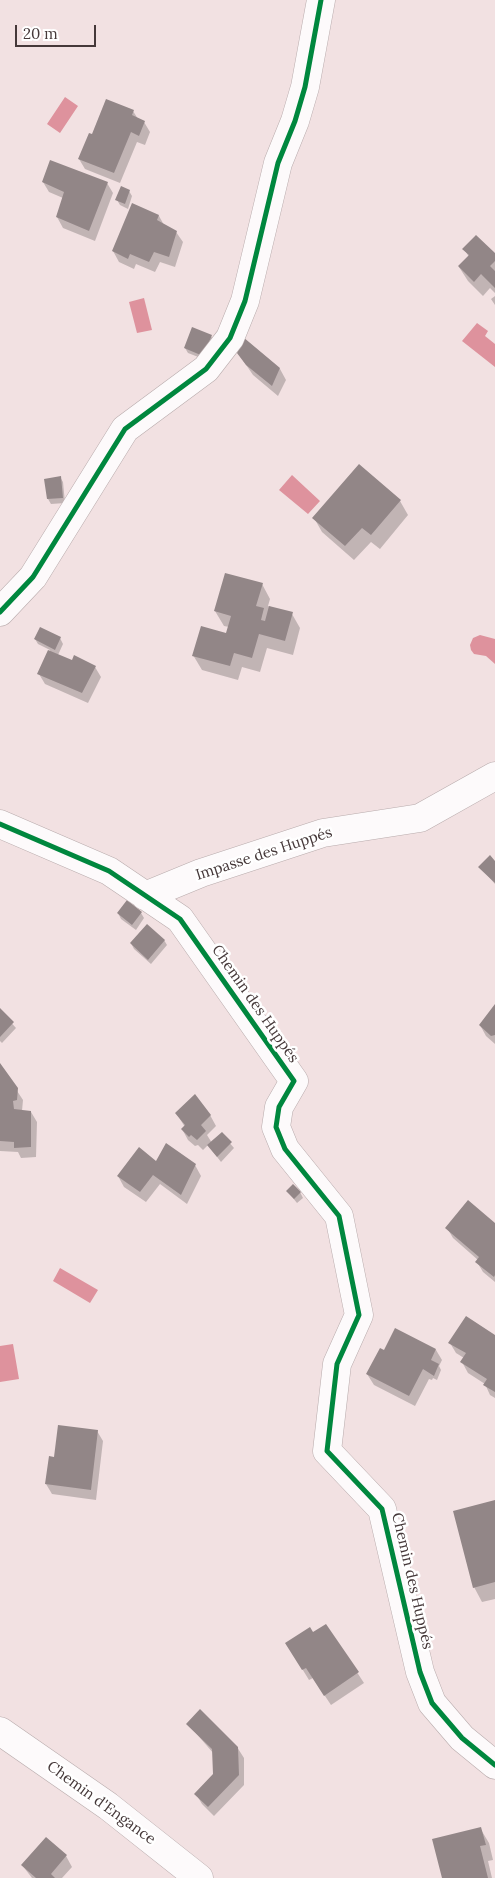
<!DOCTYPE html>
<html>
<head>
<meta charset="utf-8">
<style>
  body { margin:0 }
  #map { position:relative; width:495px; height:1878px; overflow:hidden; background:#f2e1e2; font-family:Lora,serif }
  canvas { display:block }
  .scale { position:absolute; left:15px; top:25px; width:81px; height:22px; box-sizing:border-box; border:2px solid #453839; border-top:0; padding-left:6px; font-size:15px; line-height:18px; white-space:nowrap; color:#453839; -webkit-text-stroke:4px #fff; paint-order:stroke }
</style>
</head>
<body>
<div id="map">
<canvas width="495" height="1878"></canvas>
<div class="scale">20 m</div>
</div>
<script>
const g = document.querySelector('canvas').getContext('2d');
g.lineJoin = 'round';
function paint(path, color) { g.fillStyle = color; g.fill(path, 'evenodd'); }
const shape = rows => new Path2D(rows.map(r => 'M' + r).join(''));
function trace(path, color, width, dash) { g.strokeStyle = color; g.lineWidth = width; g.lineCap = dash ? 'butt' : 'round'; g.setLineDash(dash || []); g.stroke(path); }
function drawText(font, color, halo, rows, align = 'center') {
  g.font = font + ' Lora,serif'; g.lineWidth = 5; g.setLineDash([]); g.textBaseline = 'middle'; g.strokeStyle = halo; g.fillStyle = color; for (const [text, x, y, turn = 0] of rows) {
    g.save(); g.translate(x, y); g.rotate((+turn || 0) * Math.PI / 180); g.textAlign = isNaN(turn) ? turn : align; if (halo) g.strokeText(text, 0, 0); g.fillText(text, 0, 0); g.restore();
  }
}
const water = shape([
  [65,97,78,106,60,133,47,124],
  [144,298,152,330,137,333,129,302],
  [477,323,488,331,485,336,495,344,495,367,462,341],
  [292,475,320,501,308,514,279,490],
  [480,635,495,639,495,664,486,656,474,654,471,650,470,645,473,638],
  [60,1268,98,1290,90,1303,53,1281],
  [13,1344,19,1379,0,1382,0,1346]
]);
const shadow = shape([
  [133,111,138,119,144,122,150,132,145,145,137,142,120,183,85,169,79,159,93,136],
  [43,182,107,183,113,193,95,241,63,228,57,217,63,198,49,192],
  [129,191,132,196,128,209,120,205,117,200],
  [133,204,159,216,164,225,176,232,183,242,175,267,160,262,155,272,136,264,134,269,119,262,113,251],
  [464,249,495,254,495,293,490,288,483,296,468,281,459,267,469,257],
  [495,296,495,305,491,299],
  [211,336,214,341,206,360,188,353,185,348],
  [238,353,280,369,286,380,278,396,253,375],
  [60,477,63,482,65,503,51,504,48,499,45,480],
  [400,501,408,515,380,549,371,542,354,560,322,532,314,518],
  [262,584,270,599,268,606,292,614,300,628,293,655,267,648,260,672,242,667,238,680,202,670,193,655,227,634,229,627,224,626,215,611],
  [40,629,60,638,63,644,58,655,72,662,95,667,101,677,88,703,45,684,39,674,50,650,38,644,35,639],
  [495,862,495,884,480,867],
  [118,913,141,913,144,918,136,930,121,919],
  [164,940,167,945,151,964,134,949,131,943],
  [495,1006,495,1044,486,1036,480,1025],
  [0,1010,16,1028,2,1043,0,1041],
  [0,1065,23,1100,22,1111,31,1112,37,1122,36,1157,21,1158,18,1152,0,1151],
  [176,1113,210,1115,216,1126,207,1135,212,1143,222,1134,234,1148,221,1162,208,1145,203,1150,198,1145,195,1146,188,1140,182,1129,185,1127],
  [157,1163,195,1165,201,1176,187,1204,160,1184,146,1202,124,1187,118,1176],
  [288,1192,300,1192,303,1198,297,1203],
  [495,1225,495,1282,483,1272,477,1262,478,1260,453,1238,447,1228],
  [495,1336,495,1398,490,1395,485,1384,468,1373,462,1362,464,1358,456,1353,450,1343],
  [436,1350,442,1360,439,1366,441,1370,437,1380,433,1378,432,1380,429,1379,415,1406,374,1385,367,1374,385,1351],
  [97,1431,103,1441,96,1500,52,1494,46,1484,55,1458],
  [495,1501,495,1599,482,1602,474,1587],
  [326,1625,364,1683,331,1705,313,1678,309,1680,293,1654,313,1634],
  [188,1724,237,1747,244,1758,244,1785,214,1816,202,1804,196,1794,214,1774,214,1754],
  [480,1828,489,1843,493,1860,488,1861,492,1878,443,1878],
  [66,1856,72,1867,62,1878,32,1878,22,1865]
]);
const building = shape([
  [106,99,134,110,132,115,145,121,139,136,131,132,114,173,78,159,89,133,92,134],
  [50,160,108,182,89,231,56,217,64,192,42,182],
  [121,186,130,190,125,204,115,200],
  [132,203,159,215,157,220,177,231,169,257,154,252,149,262,130,254,128,259,112,251],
  [476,235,495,253,495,261,490,266,495,271,495,288,481,274,474,282,458,266,469,255,462,249],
  [192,327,212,335,203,356,184,348],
  [243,337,280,368,272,386,246,365,237,353],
  [359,464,401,500,371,535,362,528,345,546,312,518],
  [61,476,63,498,47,499,44,479],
  [225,573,263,583,256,606,264,608,261,620,265,621,269,606,293,612,285,641,259,634,252,658,234,653,230,666,192,656,201,626,226,633,231,616,214,611],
  [40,627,61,637,55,650,34,639],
  [48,650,72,660,74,655,96,666,82,693,37,674],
  [490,855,495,861,495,883,478,867],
  [127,900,142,912,132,925,117,913],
  [147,924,165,940,148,960,130,943],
  [495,1004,495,1035,491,1036,479,1025],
  [0,1008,14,1022,0,1037],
  [0,1063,18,1088,17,1100,13,1101,14,1109,31,1111,31,1147,14,1148,14,1142,0,1141],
  [195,1094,211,1115,201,1125,206,1131,197,1140,191,1135,189,1137,181,1129,185,1125,175,1113],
  [222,1132,232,1142,217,1157,207,1145],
  [166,1143,196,1164,181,1195,153,1175,140,1192,117,1176,139,1147,156,1161],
  [293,1184,301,1192,294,1199,286,1191],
  [468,1200,495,1223,495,1275,494,1277,475,1262,479,1257,445,1228],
  [466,1316,495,1335,495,1392,483,1385,487,1379,460,1362,466,1353,448,1343],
  [395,1328,436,1349,431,1360,439,1364,434,1376,423,1369,409,1396,366,1374,380,1348,384,1350],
  [58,1425,98,1430,91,1490,45,1484,49,1456,54,1457],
  [495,1500,495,1582,473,1588,453,1511],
  [326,1624,359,1672,324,1696,306,1668,302,1670,285,1643,310,1627,313,1632],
  [200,1709,238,1747,239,1775,208,1807,194,1794,213,1774,212,1749,186,1724],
  [481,1827,486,1845,480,1846,488,1878,442,1878,432,1839],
  [46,1837,67,1855,51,1874,55,1878,36,1878,21,1865]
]);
const minor = shape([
  [0,612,33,577,125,429,206,369,230,338,245,301,278,163,295,121,305,87,321,0],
  [0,824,109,871,180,919,294,1081,279,1107,276,1127,285,1149,339,1216,359,1315,337,1364,327,1451,382,1509,420,1672,432,1703,462,1738,495,1765],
  [145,896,201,873,323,833,420,818,495,776],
  [0,1731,108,1806,199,1878]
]);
const cycleway = shape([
  [0,612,33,577,125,429,206,369,230,338,245,301,278,163,295,121,305,87,321,0],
  [0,824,109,871,180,919,294,1081,279,1107,276,1127,285,1149,339,1216,359,1315,337,1364,327,1451,382,1509,420,1672,432,1703,462,1738,495,1765]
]);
const streetNames = [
  ["Impasse des Huppés",264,854,-18],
  ["Chemin des Huppés",255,1004,55],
  ["Chemin des Huppés",412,1581,77],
  ["Chemin d'Engance",101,1803,36]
];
paint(water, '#de929d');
paint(shadow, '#0003');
paint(building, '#928687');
trace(minor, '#b8abac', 29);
trace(minor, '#fdfafb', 28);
trace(cycleway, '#00873e', 5);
drawText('15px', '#453839', '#fff', streetNames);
</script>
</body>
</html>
